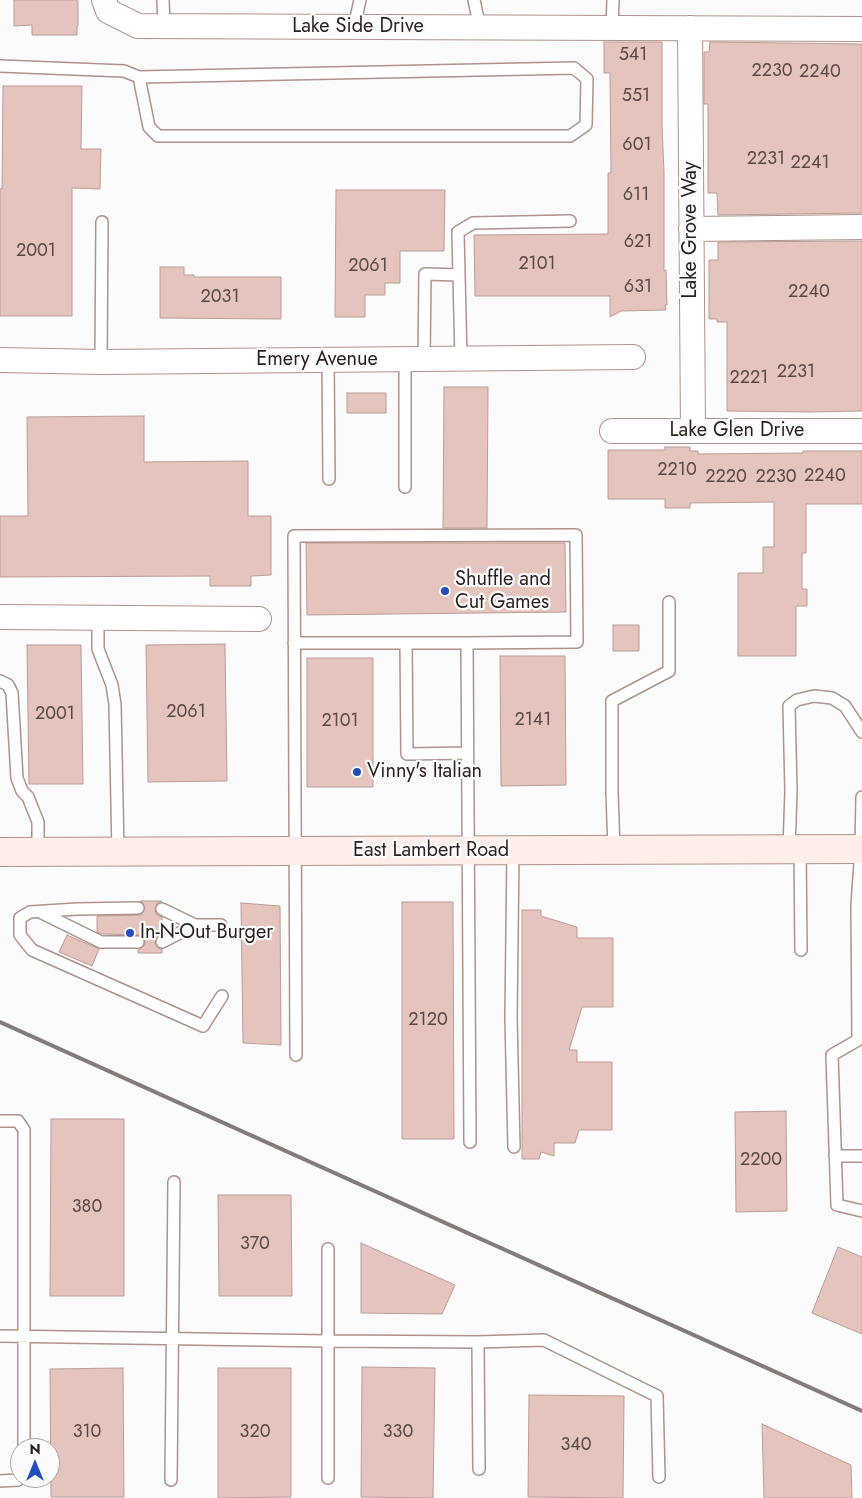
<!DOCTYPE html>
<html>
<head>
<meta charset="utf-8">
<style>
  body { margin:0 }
  #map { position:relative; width:862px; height:1498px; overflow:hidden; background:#fbfbfb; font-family:Jost,sans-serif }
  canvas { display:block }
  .north { position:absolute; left:10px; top:1438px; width:50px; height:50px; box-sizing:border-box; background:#fbfbfb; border:1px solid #a8a3a2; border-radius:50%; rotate:0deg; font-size:14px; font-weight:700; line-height:20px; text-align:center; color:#2b1f1d }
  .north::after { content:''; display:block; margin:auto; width:18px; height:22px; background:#234fbd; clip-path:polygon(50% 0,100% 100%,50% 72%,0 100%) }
</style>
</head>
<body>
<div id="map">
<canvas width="862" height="1498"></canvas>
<div class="north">N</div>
</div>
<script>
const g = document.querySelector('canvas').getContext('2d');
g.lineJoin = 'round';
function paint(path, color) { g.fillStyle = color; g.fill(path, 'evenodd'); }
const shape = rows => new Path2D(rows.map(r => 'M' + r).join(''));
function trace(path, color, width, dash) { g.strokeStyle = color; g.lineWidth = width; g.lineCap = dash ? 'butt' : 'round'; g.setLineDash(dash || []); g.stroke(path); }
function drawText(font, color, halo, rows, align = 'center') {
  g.font = font + ' Jost,sans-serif'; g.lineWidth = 4.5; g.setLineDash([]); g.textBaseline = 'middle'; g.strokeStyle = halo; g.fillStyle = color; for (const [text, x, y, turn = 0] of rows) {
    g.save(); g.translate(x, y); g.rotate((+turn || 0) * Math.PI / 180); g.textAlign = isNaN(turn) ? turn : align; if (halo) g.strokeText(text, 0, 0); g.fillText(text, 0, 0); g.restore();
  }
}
const building = shape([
  [14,0,76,0,78,1,78,26,77,26,77,35,32,35,32,25,14,26,14,0],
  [604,42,662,42,662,124,664,173,664,271,666,270,667,305,665,305,666,310,621,311,610,317,610,296,475,296,474,235,608,234,608,173,611,173,610,73,604,73,604,42],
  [710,42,862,44,862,213,718,215,717,193,708,193,708,104,704,104,704,52,709,52,710,42],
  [3,86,82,86,81,149,101,149,100,189,72,188,72,316,0,316,0,189,2,189,3,86],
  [336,190,445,190,444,251,400,251,400,283,385,283,385,295,365,295,365,317,335,317,336,190],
  [862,241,862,411,809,412,727,411,727,322,717,322,717,319,709,319,709,260,718,260,718,242,862,241],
  [160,267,184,267,184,275,194,275,194,277,281,277,281,319,160,318,160,267],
  [444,387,488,387,487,528,443,528,444,387],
  [347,393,386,393,386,413,347,413,347,393],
  [144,416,144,462,248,461,248,516,271,516,271,575,251,576,251,586,210,586,210,576,0,577,0,516,28,516,27,417,144,416],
  [665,447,690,447,690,451,698,451,698,454,803,453,803,451,862,451,862,504,806,504,806,553,802,553,802,589,807,589,807,606,796,606,796,656,738,656,738,573,763,573,763,547,774,547,774,502,690,503,690,508,665,508,665,499,608,499,608,450,665,450,665,447],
  [306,543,565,543,566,612,307,615,306,543],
  [613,625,639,625,639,651,613,651,613,625],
  [225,644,227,781,148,782,146,645,225,644],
  [27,645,81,645,83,784,29,784,27,645],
  [500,656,565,656,566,785,501,786,500,656],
  [307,658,373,658,373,787,307,787,307,658],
  [141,901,162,901,157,903,155,909,156,914,162,917,162,933,156,938,155,942,158,948,162,949,162,953,138,953,138,950,142,948,145,942,141,935,103,934,97,932,97,916,141,915,145,907,141,901],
  [402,902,453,902,454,1139,402,1139,402,902],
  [241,903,280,906,281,1045,243,1043,241,903],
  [522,910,541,910,541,916,577,927,577,938,613,938,613,1007,582,1007,569,1050,577,1050,577,1062,612,1062,612,1130,579,1130,575,1143,554,1143,554,1156,541,1152,539,1159,522,1159,522,910],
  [67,935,99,949,92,966,59,952,67,935],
  [786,1111,787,1211,736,1212,735,1112,786,1111],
  [51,1119,124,1119,124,1296,50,1296,51,1119],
  [218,1195,291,1195,292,1296,219,1296,218,1195],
  [361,1243,455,1285,442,1314,361,1313,361,1243],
  [838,1247,862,1257,862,1334,812,1313,838,1247],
  [362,1367,435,1368,433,1498,361,1497,362,1367],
  [123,1368,124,1497,51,1497,50,1369,123,1368],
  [218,1368,291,1368,291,1497,218,1498,218,1368],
  [529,1395,624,1396,623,1498,528,1497,529,1395],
  [762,1424,851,1465,852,1498,764,1498,762,1424]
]);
const service = shape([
  [163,0,164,26],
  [474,0,480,28],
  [354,27,360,0],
  [612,28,613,0],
  [0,66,124,71,139,77,574,68,587,79,586,125,570,136,158,136,149,127,139,77],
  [459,275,458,232,473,223,570,221],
  [405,359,405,487],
  [424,359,425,274,459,275,461,359],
  [328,360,329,479],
  [101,362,102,222],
  [98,618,98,649,112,685,115,704,118,853],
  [294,643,467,643],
  [406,643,407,754,467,753],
  [0,681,8,685,12,693,17,778,22,791,28,797,38,822,38,853],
  [862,797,861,849,857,905,858,1040,832,1055,837,1205,862,1211],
  [789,849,791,791,789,706,797,700,814,696,832,698,845,706,862,732],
  [800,849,801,950],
  [614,850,612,792,612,701,669,671,669,602],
  [513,851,511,1018,514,1147],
  [138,908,77,909,30,912,20,918,20,935,32,950,203,1026,222,996],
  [162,909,195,925,221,925],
  [42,913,101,942,138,942],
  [162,942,195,925],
  [296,1055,294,536,576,535,577,642,467,643,470,1142],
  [0,1121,18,1121,24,1130,24,1448],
  [835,1156,862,1156],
  [328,1249,328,1478],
  [0,1336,328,1341,478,1342,544,1340,657,1396,659,1477],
  [478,1342,479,1469],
  [171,1480,174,1182],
  [0,1481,18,1480,21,1478]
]);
const minor = shape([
  [104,0,108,11,138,26,862,29],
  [690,28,693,431],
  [691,229,862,227],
  [0,360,101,362,633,357],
  [612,431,862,431],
  [0,617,259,619]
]);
const secondary = shape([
  [0,852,862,849]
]);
const rail = shape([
  [0,1022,862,1411]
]);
const markers = [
  [445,591,5,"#234fbd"],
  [357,772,5,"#234fbd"],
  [130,933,5,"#234fbd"]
];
const numberNames = [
  ["541",633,56],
  ["2230",772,72],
  ["2240",820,73],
  ["551",636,97],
  ["601",637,146],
  ["2231",766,160],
  ["2241",810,164],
  ["611",636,196],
  ["621",638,243],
  ["2001",36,252],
  ["2101",537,265],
  ["2061",368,267],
  ["631",638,288],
  ["2240",809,293],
  ["2031",220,298],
  ["2231",796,373],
  ["2221",749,379],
  ["2210",677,471],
  ["2240",825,477],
  ["2220",726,478],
  ["2230",776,478],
  ["2061",186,713],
  ["2001",55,715],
  ["2141",533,721],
  ["2101",340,722],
  ["2120",428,1021],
  ["2200",761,1161],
  ["380",87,1208],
  ["370",255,1245],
  ["310",87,1433],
  ["320",255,1433],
  ["330",398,1433],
  ["340",576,1446]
];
const streetNames = [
  ["Lake Side Drive",358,27],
  ["Lake Grove Way",691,230,-90],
  ["Emery Avenue",317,360],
  ["Lake Glen Drive",737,431],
  ["East Lambert Road",431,851]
];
const poiNames = [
  ["Shuffle and",455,580],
  ["Cut Games",455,603],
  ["Vinny's Italian",367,772],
  ["In-N-Out Burger",140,933]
];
paint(building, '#e4c4bd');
trace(building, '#bb9c96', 1);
trace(service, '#b0918b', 14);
trace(minor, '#b0918b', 26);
trace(secondary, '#b0918b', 30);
trace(service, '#fff', 11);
trace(minor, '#fff', 24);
trace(secondary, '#fdeeea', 28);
trace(rail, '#837c7b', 4);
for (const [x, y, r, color] of markers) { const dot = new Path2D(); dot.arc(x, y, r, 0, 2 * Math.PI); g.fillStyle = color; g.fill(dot); trace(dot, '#fbfbfb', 2); }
drawText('18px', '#594845', null, numberNames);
drawText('20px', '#2b1f1d', '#fbfbfb', streetNames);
drawText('20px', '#2b1f1d', '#fbfbfb', poiNames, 'left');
</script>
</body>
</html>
